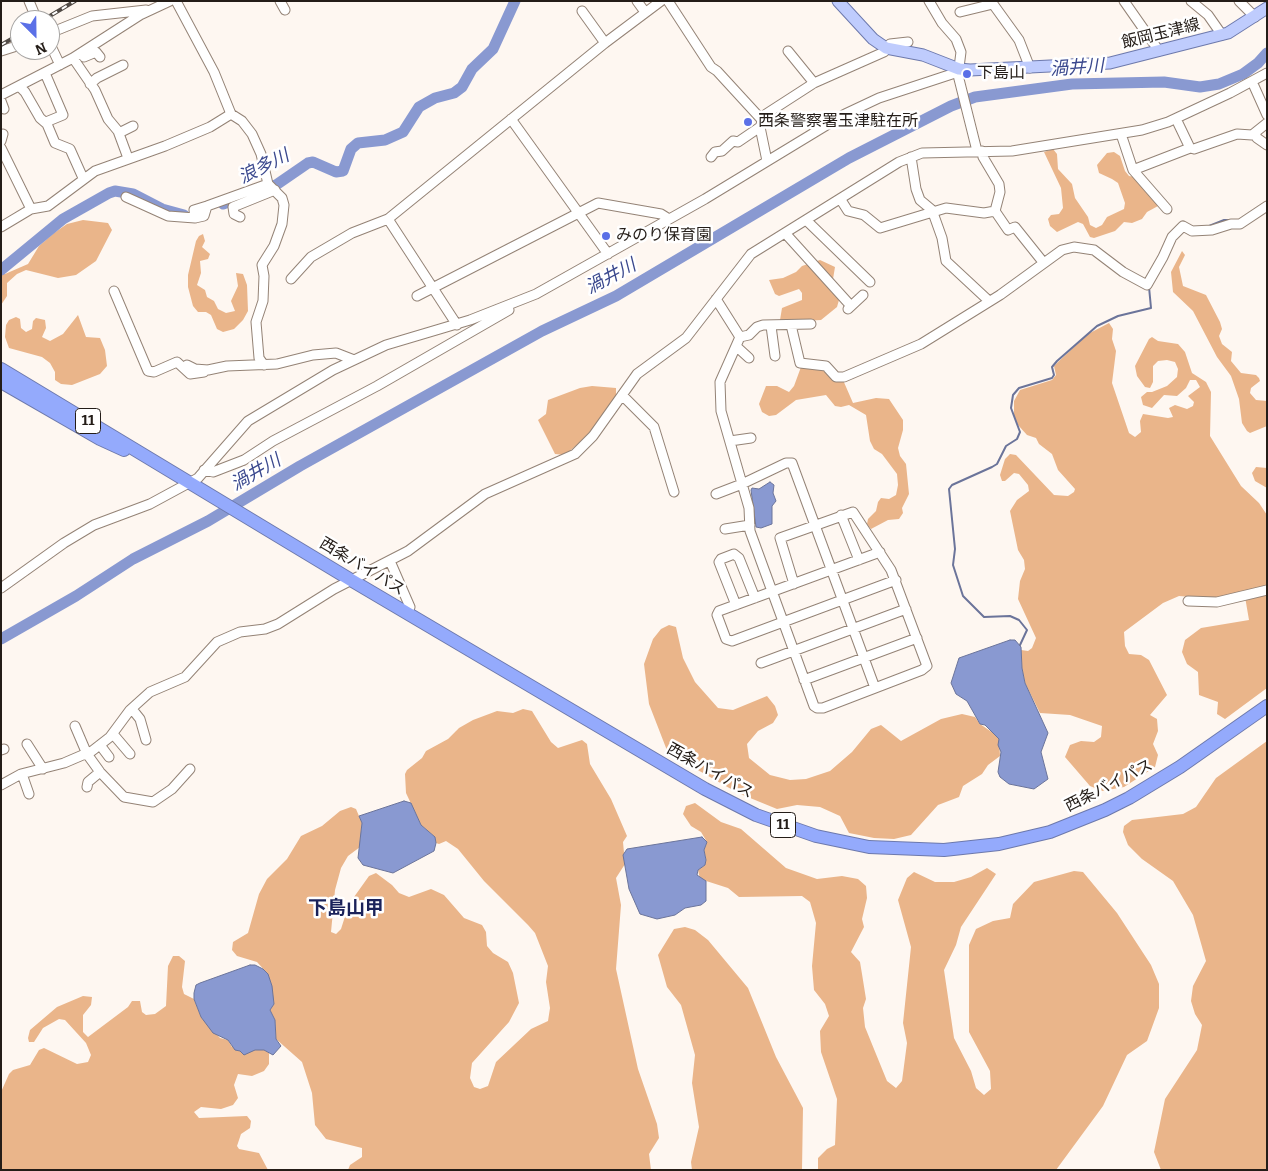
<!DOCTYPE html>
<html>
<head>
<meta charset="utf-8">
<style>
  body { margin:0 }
  #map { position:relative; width:1268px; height:1171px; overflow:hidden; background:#fef7f1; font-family:Bitter,serif }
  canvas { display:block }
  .frame { position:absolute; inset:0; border:2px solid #241d18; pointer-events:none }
  .north { position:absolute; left:10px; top:10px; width:50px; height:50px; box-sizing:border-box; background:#fff; border:1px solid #a7a5a3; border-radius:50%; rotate:157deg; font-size:14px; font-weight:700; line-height:20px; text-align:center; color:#241d18 }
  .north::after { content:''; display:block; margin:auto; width:18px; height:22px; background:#5b70e7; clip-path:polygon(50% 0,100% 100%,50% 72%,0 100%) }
</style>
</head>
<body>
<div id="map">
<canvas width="1268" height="1171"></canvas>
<div class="frame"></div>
<div class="north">N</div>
</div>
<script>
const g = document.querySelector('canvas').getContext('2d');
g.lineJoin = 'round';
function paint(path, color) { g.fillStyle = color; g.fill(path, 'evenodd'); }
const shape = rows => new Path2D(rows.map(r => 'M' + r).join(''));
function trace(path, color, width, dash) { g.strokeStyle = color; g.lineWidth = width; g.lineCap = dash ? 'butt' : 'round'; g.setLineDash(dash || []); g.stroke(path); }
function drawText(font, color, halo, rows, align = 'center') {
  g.font = font + ' Bitter,"Noto Sans JP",serif'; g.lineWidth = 5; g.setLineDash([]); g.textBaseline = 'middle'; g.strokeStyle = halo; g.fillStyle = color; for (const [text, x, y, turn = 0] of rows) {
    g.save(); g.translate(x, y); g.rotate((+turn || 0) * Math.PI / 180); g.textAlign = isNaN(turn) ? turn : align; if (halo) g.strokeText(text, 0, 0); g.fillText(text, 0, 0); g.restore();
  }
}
const forest = shape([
  [1053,149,1057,154,1058,169,1072,184,1075,198,1088,217,1090,225,1096,228,1102,225,1107,217,1124,209,1125,203,1118,183,1112,179,1099,173,1097,165,1107,153,1114,152,1120,156,1125,171,1129,176,1135,177,1157,202,1158,206,1147,212,1142,219,1132,223,1124,222,1115,231,1094,238,1090,237,1083,224,1078,222,1057,232,1050,226,1048,219,1051,215,1059,214,1063,208,1061,188,1044,152],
  [83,220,108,223,112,230,96,261,76,275,58,278,26,270,17,274,7,283,7,296,1,305,1,272,5,274,28,264,39,246,54,233,67,224],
  [203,234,205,241,202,247,210,254,208,259,200,261,201,273,197,285,205,290,207,297,214,301,218,309,226,313,235,311,231,301,238,286,236,273,243,274,247,285,248,311,243,320,234,329,223,332,217,329,211,315,206,312,198,312,193,306,188,287,188,275,196,241,199,236],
  [1182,251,1185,255,1179,267,1183,286,1206,295,1220,322,1222,329,1219,336,1222,344,1232,352,1231,361,1241,373,1256,375,1259,378,1260,381,1251,388,1250,393,1256,400,1267,401,1267,426,1250,433,1247,431,1242,423,1239,399,1231,376,1217,357,1193,311,1173,292,1171,272],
  [820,260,835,267,833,279,839,300,837,307,821,320,783,322,780,320,782,308,802,300,802,293,799,289,779,296,775,294,769,280,783,278,796,272,802,266],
  [78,315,86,337,100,338,105,350,107,366,100,374,72,385,61,384,55,380,55,372,50,363,42,357,9,348,5,337,6,325,9,320,16,317,20,319,21,328,26,332,32,329,33,321,36,318,45,320,46,328,42,337,50,341,63,334],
  [1109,323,1113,329,1112,339,1116,351,1112,383,1129,433,1135,437,1141,432,1140,421,1143,414,1168,418,1173,417,1169,408,1175,405,1187,409,1193,406,1194,402,1188,396,1200,387,1196,380,1190,380,1186,388,1177,396,1164,395,1152,408,1143,405,1141,397,1147,392,1152,392,1167,386,1177,377,1178,369,1175,362,1167,360,1158,361,1153,366,1153,382,1150,388,1145,387,1137,376,1135,366,1149,339,1152,337,1158,341,1178,344,1185,352,1192,373,1206,382,1211,392,1210,436,1241,486,1259,503,1267,515,1267,688,1225,719,1217,714,1218,702,1199,695,1198,672,1187,664,1182,652,1185,640,1201,628,1249,620,1244,591,1216,599,1179,596,1163,603,1124,632,1125,646,1129,654,1141,655,1149,660,1167,695,1150,715,1157,719,1158,731,1153,744,1158,755,1155,767,1124,787,1102,791,1090,786,1065,757,1070,745,1081,741,1094,742,1101,737,1102,726,1070,715,1040,713,1025,683,1022,668,1021,650,1028,651,1032,648,1036,638,1018,599,1020,581,1025,569,1024,560,1018,550,1010,511,1017,500,1029,491,1028,485,1019,474,1014,473,1005,481,1002,481,1000,475,1005,459,1010,454,1016,455,1054,495,1068,496,1074,492,1075,489,1058,470,1052,454,1039,444,1036,438,1027,435,1018,425,1014,417,1014,401,1020,390,1052,380,1056,375,1054,366,1058,362,1088,334],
  [818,366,843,380,853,403,876,398,889,399,903,420,903,430,898,448,900,456,906,464,909,494,902,508,903,513,899,519,888,520,871,529,867,524,868,519,876,511,878,502,881,498,889,499,896,495,898,485,897,474,882,454,874,449,870,441,866,415,849,405,841,407,835,406,826,395,796,400,776,415,769,416,762,412,759,404,766,386,777,386,789,392,794,386,801,367],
  [592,386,616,388,616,396,586,437,565,455,555,454,538,420,546,414,548,400,580,388],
  [1256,467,1267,468,1267,488,1255,481,1252,473],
  [669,625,676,627,683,658,695,682,718,708,733,710,767,696,775,706,778,715,773,723,758,731,747,744,749,758,770,775,790,780,806,779,830,771,852,752,871,729,881,725,901,741,941,719,962,714,975,717,980,724,996,735,999,739,1000,756,988,765,982,774,963,786,959,797,938,805,911,835,894,839,874,838,849,833,840,816,820,807,797,805,777,809,738,793,668,753,649,704,644,664,653,639,661,629],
  [523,709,532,711,551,742,558,748,582,740,587,744,590,764,611,799,627,836,623,842,625,864,616,878,621,905,616,969,638,1069,657,1124,659,1138,649,1154,651,1170,348,1170,350,1165,362,1157,362,1148,326,1139,315,1125,312,1093,302,1062,276,1039,275,1020,270,1010,274,1004,268,974,257,962,237,956,232,950,233,942,248,933,259,894,267,879,287,859,301,836,322,826,340,811,351,807,356,809,362,823,360,847,348,856,341,868,335,890,331,932,336,934,341,929,349,904,369,876,376,873,392,885,399,893,409,897,431,889,444,895,464,918,482,925,486,932,487,946,493,953,508,962,513,973,519,1003,509,1022,472,1063,470,1078,474,1087,480,1089,488,1086,496,1062,531,1029,548,1021,550,1008,546,982,548,966,535,933,528,925,484,881,458,849,446,841,439,844,436,843,435,837,421,825,406,793,405,774,407,770,422,758,426,751,448,739,459,728,473,720,497,711,513,713],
  [1267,741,1267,1170,1161,1170,1154,1152,1165,1099,1197,1050,1202,1025,1195,1014,1191,1001,1193,986,1206,961,1193,915,1173,881,1142,859,1128,845,1123,832,1124,826,1132,820,1183,814,1196,807,1216,778],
  [695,803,721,822,741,829,786,868,817,879,842,876,858,879,866,886,867,898,862,919,864,927,851,952,860,962,862,974,866,999,863,1008,865,1027,887,1081,896,1088,902,1081,907,1043,903,1023,911,947,898,900,907,878,914,872,935,882,954,882,971,877,987,868,996,874,961,927,956,945,944,970,954,1038,971,1071,976,1088,984,1095,991,1089,990,1071,969,1032,969,945,976,929,993,921,1010,918,1013,904,1034,882,1074,871,1083,872,1117,913,1151,965,1159,984,1159,1008,1147,1041,1127,1055,1103,1106,1056,1170,818,1170,818,1158,827,1149,835,1145,837,1099,821,1052,820,1031,829,1016,825,1004,814,990,812,966,816,923,810,902,802,896,739,897,728,888,700,879,698,870,705,865,706,859,704,850,707,842,701,832,691,826,683,814,686,806],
  [685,927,695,930,708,940,748,988,776,1057,803,1108,802,1170,692,1170,691,1162,699,1127,692,1083,695,1055,681,1005,667,987,658,955,674,929],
  [173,956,179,956,185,961,182,987,184,994,194,999,201,1017,220,1038,228,1040,232,1047,265,1050,269,1053,269,1064,264,1071,252,1076,238,1074,234,1085,238,1098,233,1105,221,1109,201,1107,194,1112,199,1118,247,1116,251,1121,250,1128,241,1134,237,1146,239,1149,259,1153,268,1170,1,1170,1,1092,9,1074,13,1070,30,1065,39,1050,44,1048,77,1064,88,1062,91,1055,86,1043,65,1020,59,1019,43,1028,34,1042,29,1042,28,1038,30,1030,57,1007,83,996,92,997,91,1005,83,1015,83,1032,88,1037,128,1007,132,1001,140,1001,142,1012,146,1015,155,1014,166,1006,168,966]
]);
const water = shape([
  [770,482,774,485,773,493,776,501,772,506,772,524,761,528,756,527,751,490,752,488,759,489,770,482],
  [1010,640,1015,640,1021,647,1022,668,1025,683,1048,733,1041,752,1048,779,1034,789,1009,784,1000,777,998,772,1001,752,998,745,999,739,985,725,980,724,967,701,956,694,951,683,959,658,1010,640],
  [404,801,411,803,421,825,435,837,436,843,434,851,393,873,363,865,358,858,362,823,359,816,404,801],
  [702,837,707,842,704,850,706,860,705,865,698,870,697,875,706,881,706,901,701,905,685,908,675,915,657,919,640,914,629,889,623,855,627,849,702,837],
  [250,965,255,965,263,969,268,974,272,986,274,1004,270,1010,275,1020,276,1039,281,1046,273,1055,264,1050,255,1050,244,1055,240,1051,235,1050,228,1040,213,1033,201,1017,194,999,194,993,196,985,200,983,250,965]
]);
const stream = shape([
  [1209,226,1224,220,1240,220],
  [1020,645,1027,630,1019,620,1010,616,984,617,963,596,953,565,955,549,949,489,952,485,992,467,997,464,1006,446,1017,439,1020,432,1011,408,1013,395,1019,388,1052,378,1054,375,1052,367,1057,361,1097,326,1118,316,1151,308,1149,287]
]);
const river = shape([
  [223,204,276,185,308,163,313,162,336,172,343,171,351,149,358,143,385,140,403,132,419,107,435,98,454,93,462,87,472,69,493,49,515,1],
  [1,270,63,219,109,193,115,191,133,194,162,209,184,215],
  [1,639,76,596,133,559,208,521,300,466,542,331,616,296,849,158,951,106,975,97,1072,84,1164,82,1200,87,1219,84,1243,74,1258,63,1267,53]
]);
const minor = shape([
  [29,1,37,20],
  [176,1,214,72,231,114],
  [280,1,285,10],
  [637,1,645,12],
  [668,1,711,67,717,71,762,120],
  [929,1,942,23,956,39,961,52,958,75,977,151],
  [1124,1,1159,51],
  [1191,1,1208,15,1222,35],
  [1239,1,1255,17],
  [582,11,605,43],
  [960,12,993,4,1019,40,1030,68],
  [50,33,92,16,146,10],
  [50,44,60,65],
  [1,51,20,45],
  [788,51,814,83],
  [84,57,96,52,100,57],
  [73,58,95,90,108,119,118,131,128,158],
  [45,73,63,115,46,122],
  [90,84,97,78,123,65],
  [19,86,25,92,40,118,47,124,55,143,70,149,83,178],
  [1254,86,1267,115],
  [1,95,73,58,140,15,170,1],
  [1,101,4,109],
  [511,119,608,254],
  [1178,123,1190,148],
  [119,133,133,126],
  [1255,133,1257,138,1267,145],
  [1122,137,1133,170,1167,209],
  [1,141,3,134],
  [1,148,31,209],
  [982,151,983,157,999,184,1000,192,995,211,1008,230,1015,227,1043,262],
  [711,157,715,152,722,151,733,141,738,142,760,127],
  [911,157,916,189,920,200,932,210,942,238,946,261,989,301],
  [767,161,760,127,766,114,814,83,884,52,890,44,908,42],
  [1133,170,1190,148,1194,149,1237,134,1252,135,1267,123],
  [126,197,168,216,195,218],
  [841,200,848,211,864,215,880,228,946,208,984,213,995,211],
  [207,206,204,216,195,218,194,210,207,206,268,184,282,198,284,205,282,224,274,246,262,265,264,276,263,301,256,322,259,358,264,365],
  [240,217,234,214,233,207,275,190],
  [388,219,457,325],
  [806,220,870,282],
  [1,227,31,209,48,206,95,171,165,146,210,127,231,114,242,121,252,134,261,154,268,184],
  [785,233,851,306],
  [291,279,311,257,352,233,388,219,605,43,661,1],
  [114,291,148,371,154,372,177,362,190,374,204,372],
  [417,296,598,203,661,214,669,219],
  [716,299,740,337,720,382,721,411,749,508,750,531,814,706,817,708,823,708,922,670,927,666,891,570,853,512,780,538,794,584],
  [848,309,863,295],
  [791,325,800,363,826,366,836,377,844,377,921,344,1000,295,1062,250,1074,247,1094,250,1123,272,1147,285,1163,257,1172,237,1183,226,1192,231,1212,230,1231,224,1240,224,1267,206],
  [771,326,775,356],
  [740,337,749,335,757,327,763,325,811,324],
  [737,347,749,358],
  [187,365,195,369,208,370,227,366,277,364,313,355,336,353,354,360],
  [622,395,654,427,674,492],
  [730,441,751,438],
  [204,470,213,472,244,460,273,441,377,386,509,310],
  [716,494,742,484,786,463,792,463,875,688],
  [841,515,859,560],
  [725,529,750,525],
  [880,552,719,611,717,615,726,639,732,641,896,580],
  [390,561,410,607,407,613],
  [1,588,64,543,94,525,150,504,198,478,248,421,333,370,386,345,470,320,536,294,705,199,845,114,879,98,952,74,959,69],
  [1188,601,1217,602,1267,590],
  [736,605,719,562,721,559,734,554,739,558,755,598],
  [761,663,906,609],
  [804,680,917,638],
  [132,709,140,719,146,740],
  [75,726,87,754,100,772,124,797,153,802,172,789,190,769],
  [113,734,130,754],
  [27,744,43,769],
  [100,745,109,757],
  [1,750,4,749],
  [22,774,29,794],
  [1,785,21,774,64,763,92,751,110,737,130,710,150,692,185,677,217,642,240,632,265,629,278,624,334,589,408,551,485,494,575,454,593,436,637,374,686,338,751,254,899,162,922,153,1012,151,1142,130,1168,122,1230,93,1267,73],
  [87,787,88,782,100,772]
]);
const major = shape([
  [838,1,873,39,886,48,923,55,959,69,970,70,1110,63,1228,33,1267,8]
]);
const highway = shape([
  [1,369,351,580,705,789,756,815,816,836,869,847,944,850,999,844,1050,832,1105,810,1129,798,1180,767,1267,706],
  [1,382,100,439,124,450]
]);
const rail = shape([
  [43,20,75,1],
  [1,45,20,34]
]);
const markers = [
  [967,74,5,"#5b70e7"],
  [748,122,5,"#5b70e7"],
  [606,236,5,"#5b70e7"]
];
const shields = [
  [88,421,25],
  [783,825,25]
];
const shieldNames = [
  ["11",88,421],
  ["11",783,825]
];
const streetNames = [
  ["飯岡玉津線",1161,34,-14],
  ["西条バイパス",362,567,31],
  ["西条バイパス",710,771,29],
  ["西条バイパス",1109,786,-27]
];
const poiNames = [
  ["下島山",977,74],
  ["西条警察署玉津駐在所",758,122],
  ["みのり保育園",616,236]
];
const waterNames = [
  ["渦井川",1077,68,-4],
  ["浪多川",264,167,-27],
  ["渦井川",611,277,-28],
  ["渦井川",256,473,-30]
];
const quarterNames = [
  ["下島山甲",346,909]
];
paint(forest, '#eab58a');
paint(water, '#8999d1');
trace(water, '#6b749a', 1);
trace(stream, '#6b749a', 2);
trace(river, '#8999d1', 11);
trace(minor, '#948376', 11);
trace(major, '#6d79ac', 13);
trace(highway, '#6d79ac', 14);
trace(minor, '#fff', 9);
trace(major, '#bfccfd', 11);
trace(highway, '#94aafc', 12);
trace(rail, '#514a45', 4);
trace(rail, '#fff', 2, [5.5]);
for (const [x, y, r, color] of markers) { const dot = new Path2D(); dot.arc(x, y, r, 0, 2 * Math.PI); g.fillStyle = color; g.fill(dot); trace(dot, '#fff', 2); }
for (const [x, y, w] of shields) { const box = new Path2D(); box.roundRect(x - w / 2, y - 12.5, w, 25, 4); g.fillStyle = '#fff'; g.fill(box); trace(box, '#241d18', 1); }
drawText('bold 15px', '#241d18', null, shieldNames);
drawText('16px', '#241d18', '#fff', streetNames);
drawText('16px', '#241d18', '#fff', poiNames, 'left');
drawText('italic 18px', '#3b498e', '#fff', waterNames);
drawText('bold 19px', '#1a225a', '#fff', quarterNames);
</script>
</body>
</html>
